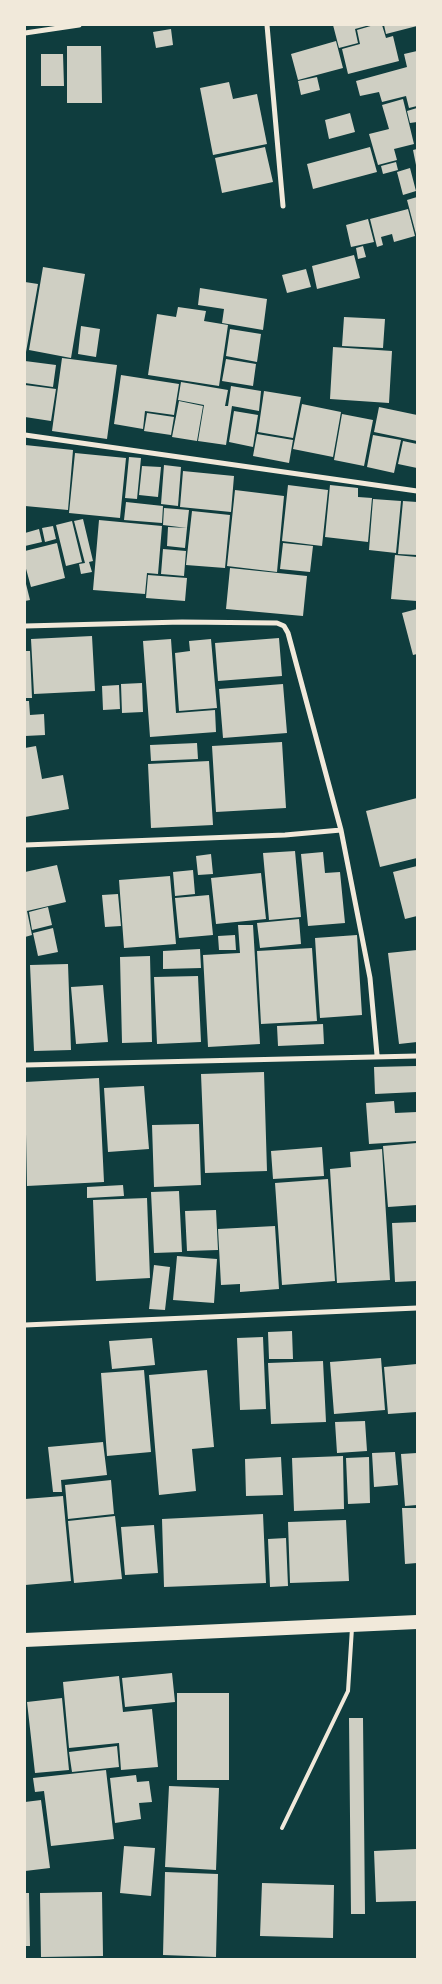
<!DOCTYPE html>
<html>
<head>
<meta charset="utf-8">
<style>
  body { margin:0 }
  #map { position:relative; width:442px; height:1984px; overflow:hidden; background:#0f3d3e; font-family:Raleway,sans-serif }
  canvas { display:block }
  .frame { position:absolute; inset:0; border:26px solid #f1e9da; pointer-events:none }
</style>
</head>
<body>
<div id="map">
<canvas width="442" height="1984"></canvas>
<div class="frame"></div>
</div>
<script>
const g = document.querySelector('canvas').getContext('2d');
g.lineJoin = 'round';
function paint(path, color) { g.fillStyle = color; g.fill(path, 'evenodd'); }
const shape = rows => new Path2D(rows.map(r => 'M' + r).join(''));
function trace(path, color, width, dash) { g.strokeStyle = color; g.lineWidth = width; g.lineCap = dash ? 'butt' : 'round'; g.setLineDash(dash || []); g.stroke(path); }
const building = shape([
  [333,25,366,25,366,26,355,29,358,43,339,48],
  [374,25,382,25,386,38,393,36,399,61,348,74,342,49,360,44,357,30],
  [384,25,417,25,417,26,386,34],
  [171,29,173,45,156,48,153,32],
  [336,41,343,68,298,80,291,54],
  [67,46,101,46,102,103,67,103],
  [417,51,417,106,409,108,406,96,382,102,379,92,360,96,356,81,407,67,404,54],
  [41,54,63,54,64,86,41,86],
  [317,77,320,90,301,95,298,81],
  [229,82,233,99,257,94,267,144,213,155,200,88],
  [403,99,414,144,394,149,397,160,378,165,369,134,389,129,382,105],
  [417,108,417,122,410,123,407,111],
  [350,113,355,132,329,139,325,120],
  [265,147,273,182,222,193,215,158],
  [370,147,377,172,313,189,307,164],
  [417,149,417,165,416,165,413,150],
  [396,162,398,170,383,174,381,166],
  [410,168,416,191,403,195,397,172],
  [417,197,417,234,416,234,407,200],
  [408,209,415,236,394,242,392,234,381,237,383,245,377,247,370,219],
  [368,219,374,242,351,247,346,225],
  [363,246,366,257,358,259,356,248],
  [354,255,360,278,317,289,312,266],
  [43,267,85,274,71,358,29,350],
  [306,269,311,287,287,293,282,275],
  [25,282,38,284,26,352,25,352],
  [200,288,267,299,263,330,222,323,224,309,198,305],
  [178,307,206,311,204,321,228,325,219,386,148,375,157,314,176,317],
  [344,317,385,319,383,348,342,346],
  [81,326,100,329,96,357,78,354],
  [230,329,261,334,257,362,226,356],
  [333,347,392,351,389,403,330,399],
  [62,358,117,365,107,439,52,431],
  [226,359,256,364,253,386,222,381],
  [25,361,56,365,53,387,25,383],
  [121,375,179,384,174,415,145,411,143,429,114,424],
  [181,382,228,390,225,406,228,406,231,386,261,391,259,411,232,406,226,445,198,441,204,405,178,400],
  [25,385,56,389,51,421,25,417],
  [264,391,301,397,293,438,258,432],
  [179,401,203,406,197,441,172,437],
  [302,404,341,412,333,457,293,449],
  [379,407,417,415,417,441,374,432],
  [234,411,258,415,253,447,229,442],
  [147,413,174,417,171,435,144,431],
  [342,414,373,420,364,466,334,460],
  [257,434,293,440,289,463,253,456],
  [373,435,401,440,394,473,367,467],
  [403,441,417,444,417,468,398,464],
  [25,445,73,450,68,510,25,506],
  [75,453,126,458,120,518,69,513],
  [129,457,141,458,137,499,125,498],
  [164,465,181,467,178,506,161,504],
  [142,466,161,467,158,497,139,495],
  [183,471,234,476,231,512,180,507],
  [288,485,328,490,322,546,282,541],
  [330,485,358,488,358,497,372,498,368,542,325,537],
  [235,490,284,496,277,572,227,566],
  [373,499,401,501,396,553,369,550],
  [403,501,417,502,417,555,398,554],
  [126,502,163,506,162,523,124,520],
  [164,508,189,510,187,528,163,525],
  [192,511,230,515,225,568,186,565],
  [83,519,93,561,89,562,92,572,81,574,79,564,85,563,74,521],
  [99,520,162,526,158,574,147,573,145,594,93,590],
  [72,521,82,562,66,566,56,525],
  [53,526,56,539,45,542,42,528],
  [168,527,187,528,185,548,167,546],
  [39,529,42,542,25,546,25,533],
  [57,543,65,578,31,587,25,565,25,551],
  [283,543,313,546,310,572,280,569],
  [163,549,186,551,184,576,161,574],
  [395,555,417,557,417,601,391,599],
  [230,568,307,576,303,616,226,609],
  [148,575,187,578,185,601,146,598],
  [25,580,30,600,25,601],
  [417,609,417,654,413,655,402,613],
  [92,636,95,691,34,694,31,639],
  [279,638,282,676,218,681,215,643],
  [171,639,176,713,215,710,216,732,150,737,143,641],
  [211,639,217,708,179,711,175,653,190,651,189,641],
  [25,651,30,651,32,698,25,698],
  [142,683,143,712,122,713,121,684],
  [283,684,287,733,223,738,219,689],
  [119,685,120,709,103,710,102,686],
  [25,701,29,701,30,715,44,714,45,735,25,736],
  [282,742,286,808,216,812,212,746],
  [197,743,198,759,151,761,150,745],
  [36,746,42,779,63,775,69,809,25,817,25,748],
  [209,761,213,825,151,828,148,764],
  [417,798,417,858,380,867,366,811],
  [295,851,301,917,269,920,263,853],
  [323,852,325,873,340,872,345,923,308,926,301,854],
  [211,854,213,874,198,875,196,856],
  [57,865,66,902,27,911,32,935,25,937,25,872],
  [417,866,417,916,405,919,393,872],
  [193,870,195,894,175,896,173,872],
  [261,873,266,919,216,924,211,878],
  [170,876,176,944,124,948,119,880],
  [118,894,121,926,105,927,102,895],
  [209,895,213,935,179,938,175,898],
  [48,907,52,925,32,930,29,912],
  [299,919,301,944,260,948,257,923],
  [238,925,253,925,260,1044,208,1047,203,955,240,953],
  [53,928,58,952,38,956,33,933],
  [235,935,236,950,219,950,218,936],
  [357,935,362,1015,320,1018,315,938],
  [312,948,317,1021,261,1024,257,951],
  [200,949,201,968,163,969,163,951],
  [417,950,417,1042,399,1044,388,953],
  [150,956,152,1042,122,1043,120,957],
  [68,964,71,1050,34,1051,30,965],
  [198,976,201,1042,157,1044,154,977],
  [103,985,108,1042,76,1044,71,987],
  [323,1024,324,1044,278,1046,277,1026],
  [417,1066,417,1092,375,1094,374,1067],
  [264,1072,267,1171,205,1173,201,1074],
  [99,1078,104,1182,27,1186,25,1082],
  [144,1086,149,1149,108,1152,104,1088],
  [394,1101,395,1113,417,1112,417,1141,369,1144,366,1103],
  [199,1124,201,1185,154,1187,152,1125],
  [417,1143,417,1205,388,1207,383,1146],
  [322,1147,324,1176,273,1179,271,1151],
  [382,1149,390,1280,337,1283,330,1169,351,1167,350,1152],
  [328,1179,335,1281,282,1285,275,1183],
  [123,1185,124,1196,87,1198,87,1187],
  [179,1191,182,1252,154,1253,151,1192],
  [147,1198,150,1278,96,1281,93,1200],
  [216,1210,218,1250,187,1251,185,1211],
  [417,1222,417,1281,395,1282,392,1223],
  [275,1226,279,1289,240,1292,240,1284,221,1285,218,1229],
  [177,1256,217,1259,214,1303,173,1300],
  [154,1265,170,1267,165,1310,149,1309],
  [292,1331,293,1359,269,1359,268,1332],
  [263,1337,266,1409,240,1410,237,1338],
  [152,1338,155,1365,112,1369,109,1341],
  [381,1358,385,1410,334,1414,330,1362],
  [323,1361,326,1422,271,1424,268,1363],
  [417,1364,417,1412,388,1414,384,1367],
  [144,1370,151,1452,107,1456,101,1373],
  [207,1370,214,1447,192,1449,196,1491,159,1495,149,1375],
  [365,1421,367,1451,337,1453,335,1422],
  [103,1442,107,1475,61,1480,62,1492,53,1492,48,1447],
  [395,1452,398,1485,374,1487,372,1453],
  [417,1453,417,1505,405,1506,401,1454],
  [343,1456,344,1509,294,1511,292,1458],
  [281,1457,283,1495,246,1496,245,1459],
  [369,1457,370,1503,348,1504,346,1458],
  [111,1480,114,1514,68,1519,65,1485],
  [63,1496,71,1581,25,1585,25,1499],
  [402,1508,417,1508,417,1563,405,1564],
  [263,1514,266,1583,164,1587,162,1519],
  [115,1516,122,1579,74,1583,68,1521],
  [346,1520,349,1581,290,1583,288,1522],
  [154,1525,158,1573,125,1575,121,1527],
  [286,1538,288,1586,270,1587,268,1539],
  [172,1673,175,1702,125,1707,122,1678],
  [119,1676,123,1712,152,1709,158,1767,121,1770,119,1743,69,1748,63,1682],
  [177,1693,229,1693,229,1780,177,1780],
  [62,1698,69,1770,35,1773,27,1702],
  [349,1718,363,1718,365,1914,351,1914],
  [117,1746,119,1767,72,1772,69,1752],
  [106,1770,114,1839,51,1846,44,1791,35,1792,33,1778],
  [136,1775,137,1782,149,1781,152,1802,139,1803,141,1819,115,1823,110,1778],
  [169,1786,219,1788,216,1870,165,1867],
  [41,1800,50,1868,25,1871,25,1802],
  [124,1846,155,1848,151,1896,120,1893],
  [417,1849,417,1901,376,1902,374,1851],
  [165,1872,218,1874,216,1957,163,1955],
  [262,1883,334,1885,333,1938,260,1936],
  [102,1892,103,1956,41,1957,40,1893],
  [25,1893,29,1893,30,1946,25,1946]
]);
const service = shape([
  [282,1828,348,1691,352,1628]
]);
const minor = shape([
  [267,25,283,206],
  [25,33,79,25],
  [25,435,417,491],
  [25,626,182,622,277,623,284,626,288,633,341,830,370,978,377,1055],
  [25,845,285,835,341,830],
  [25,1065,417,1056],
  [25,1325,417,1308]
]);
const trunk = shape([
  [25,1640,417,1622]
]);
paint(building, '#cfcfc3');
trace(service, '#f1e9da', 4);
trace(minor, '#f1e9da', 5);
trace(trunk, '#f1e9da', 14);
</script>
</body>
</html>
